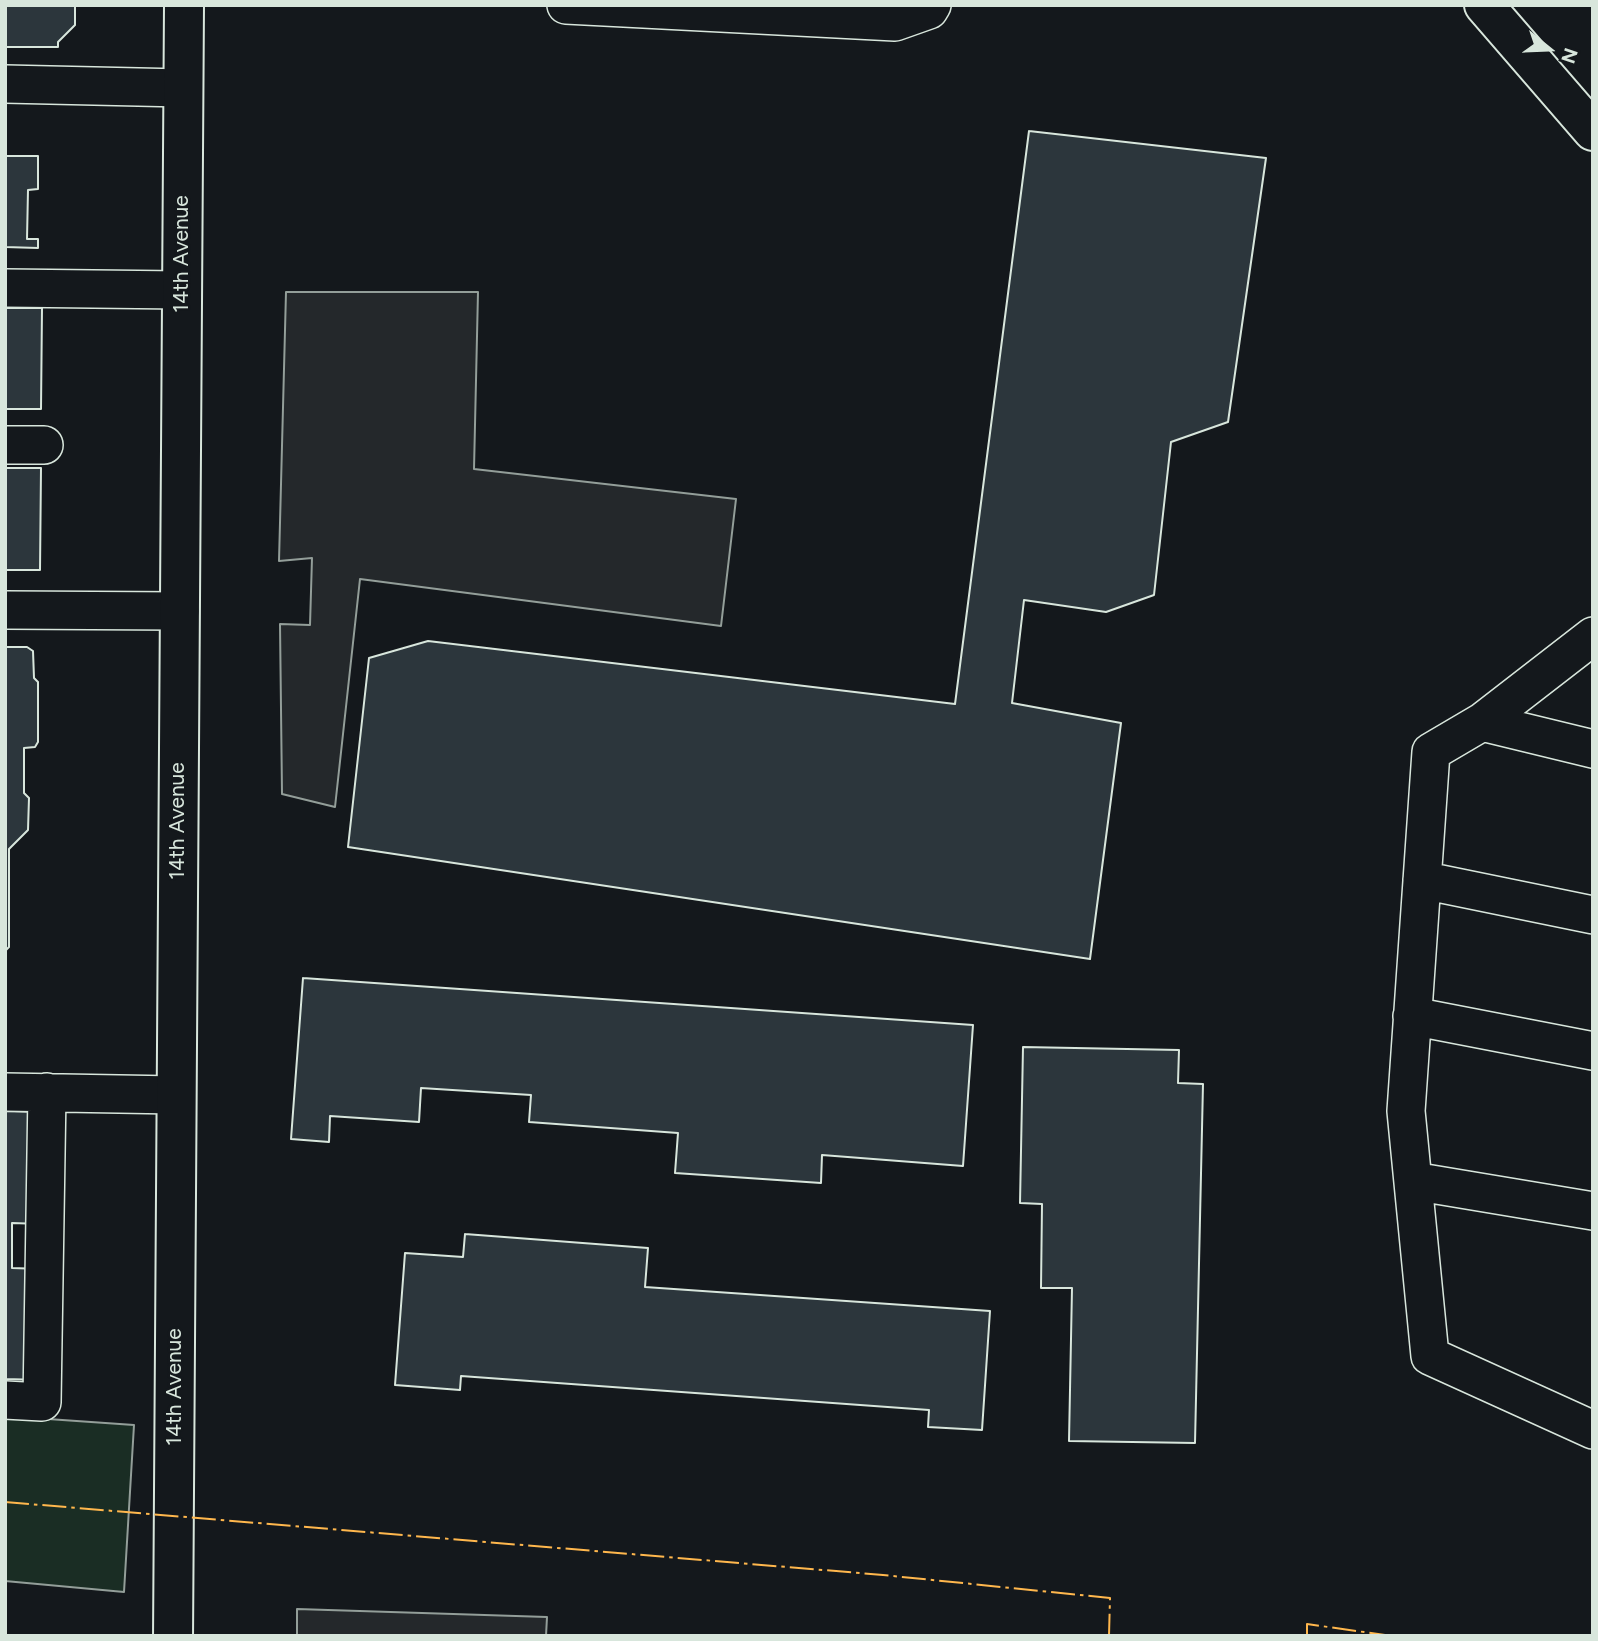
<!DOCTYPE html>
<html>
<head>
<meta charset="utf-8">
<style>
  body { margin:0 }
  #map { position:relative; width:1598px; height:1641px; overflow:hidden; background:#14181c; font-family:Figtree,sans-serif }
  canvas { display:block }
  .frame { position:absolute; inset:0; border:7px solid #d8e6dc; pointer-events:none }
  .north { position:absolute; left:1514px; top:14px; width:70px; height:70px; -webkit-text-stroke:5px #14181c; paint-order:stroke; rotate:108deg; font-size:19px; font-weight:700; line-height:28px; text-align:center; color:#d8e6dc }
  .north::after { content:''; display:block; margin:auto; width:24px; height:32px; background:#d8e6dc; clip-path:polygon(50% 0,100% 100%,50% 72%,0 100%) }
</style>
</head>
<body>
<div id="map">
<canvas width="1598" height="1641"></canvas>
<div class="frame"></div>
<div class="north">N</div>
</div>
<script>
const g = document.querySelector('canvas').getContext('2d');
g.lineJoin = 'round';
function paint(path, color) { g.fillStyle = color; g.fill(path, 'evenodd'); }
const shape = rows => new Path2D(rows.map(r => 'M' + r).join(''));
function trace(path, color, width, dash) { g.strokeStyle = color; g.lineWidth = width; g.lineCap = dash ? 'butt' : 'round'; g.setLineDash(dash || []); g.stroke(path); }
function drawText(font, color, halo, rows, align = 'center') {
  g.font = font + ' Figtree,sans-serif'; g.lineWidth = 5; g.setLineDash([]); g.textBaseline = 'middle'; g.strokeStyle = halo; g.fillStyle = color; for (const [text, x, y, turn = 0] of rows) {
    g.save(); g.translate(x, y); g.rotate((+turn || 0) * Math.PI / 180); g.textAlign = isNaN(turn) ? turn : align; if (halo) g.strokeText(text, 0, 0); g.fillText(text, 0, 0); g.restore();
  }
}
const green = shape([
  [5,1416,134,1425,124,1592,5,1581,5,1416]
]);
const parking = shape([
  [286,292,478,292,474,469,736,499,721,626,360,579,335,807,282,794,280,624,310,625,312,558,279,561,286,292],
  [297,1609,547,1617,546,1636,297,1636,297,1609]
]);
const building = shape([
  [5,5,75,5,75,25,58,42,58,47,5,47,5,5],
  [1029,131,1266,158,1228,422,1171,442,1154,595,1106,612,1024,600,1012,703,1121,723,1090,959,348,847,369,658,428,641,955,704,1029,131],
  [5,156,38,156,38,189,28,190,27,239,38,239,38,248,5,247,5,156],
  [5,308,42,308,41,409,5,409,5,308],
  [5,468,41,468,40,570,5,570,5,468],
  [5,647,27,647,33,651,34,678,38,682,38,742,35,747,24,748,24,793,29,798,28,830,9,849,9,947,5,951,5,647],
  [303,978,973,1025,963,1166,822,1155,821,1183,675,1173,678,1133,529,1122,531,1095,421,1088,419,1122,330,1116,329,1142,291,1139,303,978],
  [1023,1047,1179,1050,1178,1083,1203,1084,1195,1443,1069,1441,1072,1288,1041,1288,1042,1204,1020,1203,1023,1047],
  [5,1111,42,1112,41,1224,12,1223,12,1268,42,1269,41,1380,5,1379,5,1111],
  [465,1234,648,1248,645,1287,990,1311,982,1430,928,1427,929,1410,461,1376,460,1390,395,1385,405,1253,463,1257,465,1234]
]);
const minor = shape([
  [566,5,895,22,929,10,932,5],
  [5,84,183,88],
  [5,288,182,290],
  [5,445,44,445],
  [5,610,180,611],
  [1482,722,1593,636],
  [1593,749,1482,722,1431,752,1406,1111,1430,1356,1593,1430],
  [1422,880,1593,915],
  [1412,1016,1593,1051],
  [5,1092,176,1095],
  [1413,1181,1593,1211],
  [5,1400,42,1402,47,1092]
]);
const major = shape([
  [1484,5,1593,131],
  [173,1636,184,5]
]);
const power = shape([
  [5,1502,883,1575,1110,1598,1109,1636],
  [1307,1636,1307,1624,1392,1636]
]);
const streetNames = [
  ["14th Avenue",182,254,-90],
  ["14th Avenue",178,821,-90],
  ["14th Avenue",175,1387,-90]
];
paint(green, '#1a2d24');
trace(green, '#939e99', 2);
paint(parking, '#24282b');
trace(parking, '#939e99', 2);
paint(building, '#2c363c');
trace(building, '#d8e6dc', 2);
trace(minor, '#d8e6dc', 40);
trace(major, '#d8e6dc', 42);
trace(minor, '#14181c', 37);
trace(major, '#14181c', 38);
trace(power, '#ffb74d', 2, [24, 5, 3.5, 5]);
drawText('21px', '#d8e6dc', '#14181c', streetNames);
</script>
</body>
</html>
